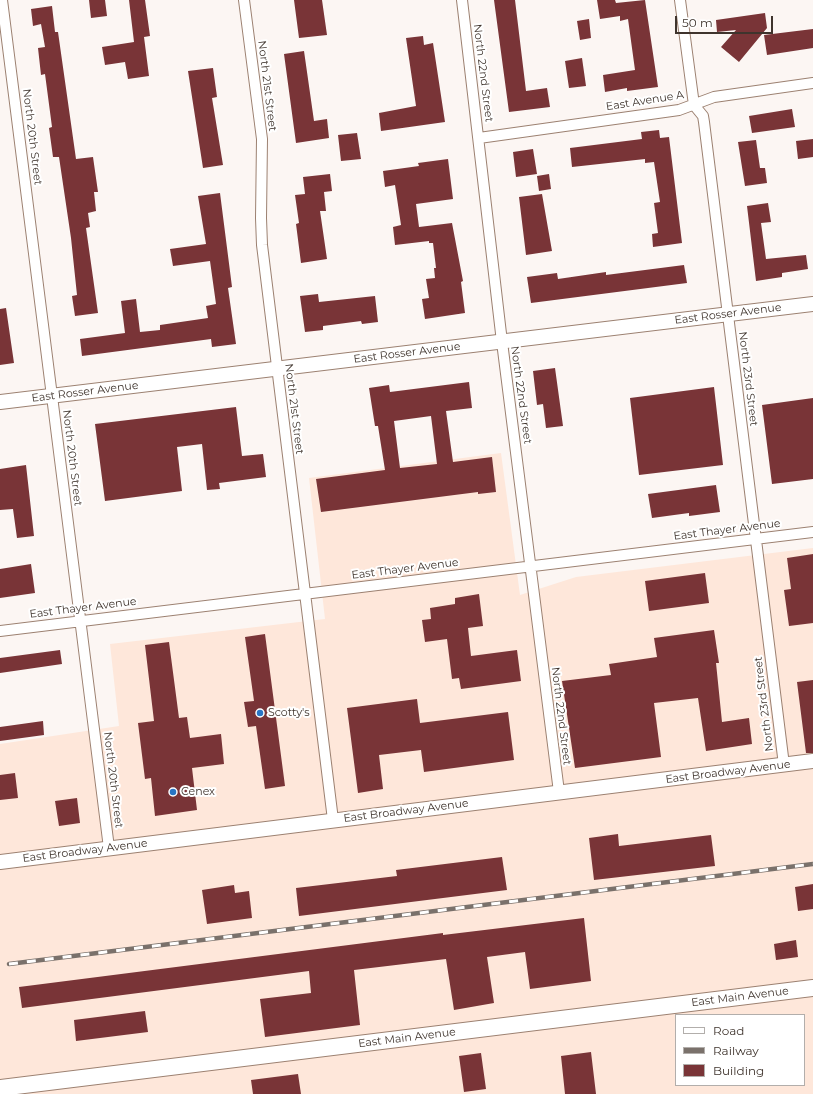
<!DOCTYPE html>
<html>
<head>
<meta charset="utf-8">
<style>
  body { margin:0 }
  #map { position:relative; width:813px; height:1094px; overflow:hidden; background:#fcf6f3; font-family:Montserrat,sans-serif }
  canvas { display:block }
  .legend { position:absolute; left:675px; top:1014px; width:130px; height:72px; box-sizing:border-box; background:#fff; border:1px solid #b2aeab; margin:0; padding:5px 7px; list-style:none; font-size:12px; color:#3f342d }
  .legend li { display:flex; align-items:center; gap:8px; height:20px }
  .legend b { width:20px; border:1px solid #b2aeab }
  .scale { position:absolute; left:675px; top:16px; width:98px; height:18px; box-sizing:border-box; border:2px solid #3f342d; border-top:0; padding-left:5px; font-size:12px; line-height:14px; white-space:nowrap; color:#3f342d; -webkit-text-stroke:3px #fff; paint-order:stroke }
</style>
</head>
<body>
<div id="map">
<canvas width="813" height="1094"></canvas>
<ul class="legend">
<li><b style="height:5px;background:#fff"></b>Road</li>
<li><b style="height:5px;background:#7a716b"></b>Railway</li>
<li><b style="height:11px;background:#793437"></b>Building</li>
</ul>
<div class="scale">50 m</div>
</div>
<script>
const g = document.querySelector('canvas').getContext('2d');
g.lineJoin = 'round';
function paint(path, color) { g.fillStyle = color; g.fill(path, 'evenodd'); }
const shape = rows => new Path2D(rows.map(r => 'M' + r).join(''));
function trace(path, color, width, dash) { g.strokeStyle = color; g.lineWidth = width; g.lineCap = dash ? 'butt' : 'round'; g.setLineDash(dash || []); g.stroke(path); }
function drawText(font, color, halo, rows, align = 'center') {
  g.font = font + ' Montserrat,sans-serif'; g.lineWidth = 4; g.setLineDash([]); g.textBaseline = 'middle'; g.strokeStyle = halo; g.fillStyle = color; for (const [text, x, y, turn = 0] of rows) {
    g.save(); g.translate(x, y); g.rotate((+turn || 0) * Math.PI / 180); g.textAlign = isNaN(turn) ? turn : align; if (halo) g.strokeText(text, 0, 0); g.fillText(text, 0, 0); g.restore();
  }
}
const built = shape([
  [501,453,520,595,576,577,813,548,813,1094,0,1094,0,744,119,726,110,644,325,619,309,478],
  [676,1015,804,1015,804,1085,676,1085]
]);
const building = shape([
  [89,0,105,0,107,16,91,18],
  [129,0,145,0,150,36,144,37,149,76,128,79,125,62,105,65,102,47,134,42],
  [294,0,322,0,327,35,299,38],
  [494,0,515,0,526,91,547,88,550,107,509,112],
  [597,0,615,0,616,3,645,0,658,87,627,91,627,88,605,92,603,75,635,70,628,19,620,21,620,16,600,19],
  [52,6,55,32,58,32,76,159,93,157,98,192,94,192,96,211,88,213,90,227,86,228,98,313,75,316,72,296,77,295,71,238,59,157,53,157,49,128,52,127,45,74,41,75,38,48,45,47,41,24,33,26,31,9],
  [765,13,767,28,739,62,721,47,736,30,717,32,716,20],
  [589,19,591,38,580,40,577,21],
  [813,29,813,48,767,55,764,35],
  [423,36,424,45,433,43,445,122,381,131,379,113,416,106,406,38],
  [304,51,314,121,327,119,329,138,296,143,284,54],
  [582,58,586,86,569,88,565,61],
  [213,68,217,97,212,98,223,165,203,168,188,71],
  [792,109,795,127,752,133,749,116],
  [659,130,660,138,669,137,682,243,653,247,652,234,658,233,654,203,660,202,654,162,645,163,645,159,572,167,570,148,642,139,641,132],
  [357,133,361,159,341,161,338,135],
  [813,139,813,157,798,159,796,141],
  [756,140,760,168,765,168,767,183,745,186,738,142],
  [533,149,537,174,516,177,513,152],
  [448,159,453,199,416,204,419,227,452,223,463,281,461,282,465,313,425,319,422,299,429,298,426,279,435,278,434,268,436,268,433,243,429,243,429,241,395,245,393,227,401,225,395,185,385,187,383,171,419,166,418,163],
  [330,174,332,191,324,192,326,211,320,211,327,259,301,263,296,224,299,223,295,195,305,194,303,177],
  [549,174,551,189,539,191,537,176],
  [220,193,232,287,228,288,236,344,212,347,211,339,82,356,80,339,125,333,121,301,136,299,140,332,160,330,160,325,208,318,206,306,216,304,210,261,173,266,170,249,206,244,198,196],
  [542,194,552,251,526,255,519,197],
  [768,203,771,222,761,223,766,259,806,255,808,269,782,273,782,277,756,281,747,206],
  [684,265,687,283,531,303,527,277,557,273,558,279,606,272,606,275],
  [318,294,319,302,375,296,378,322,362,324,361,321,323,326,323,330,305,332,300,296],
  [6,308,14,363,0,365,0,309],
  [555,368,563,426,546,428,543,404,537,405,533,371],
  [469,382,472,408,446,411,453,462,492,457,496,492,478,494,478,492,321,512,316,479,385,470,378,426,375,426,369,388,389,385,390,392],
  [431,416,437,464,400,468,394,421],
  [714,387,723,465,639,475,630,398],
  [813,398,813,479,772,484,762,405],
  [236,407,242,456,263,454,266,477,219,483,220,489,207,490,202,444,177,447,182,491,105,501,95,424],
  [26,465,34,536,17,538,13,509,0,510,0,469],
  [716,485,720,512,689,516,689,513,652,518,648,494],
  [813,554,813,623,789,626,784,590,791,589,787,558],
  [31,564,35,593,0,598,0,569],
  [705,573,709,603,649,611,645,581],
  [479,594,483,626,468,628,471,656,517,650,521,681,461,689,459,678,452,679,447,639,425,642,422,620,431,619,430,608,455,604,455,598],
  [714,630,719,663,716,663,722,722,749,718,752,744,706,751,698,698,654,703,661,757,575,768,562,681,611,675,609,664,657,657,654,638],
  [265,634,285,786,265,789,256,726,248,727,244,702,254,701,245,637],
  [169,642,179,718,187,717,190,738,221,734,224,764,192,768,197,810,155,816,151,778,145,779,138,723,154,721,145,645],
  [60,650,62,664,0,673,0,658],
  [813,680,813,753,806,753,797,682],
  [417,699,420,723,508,712,514,760,424,772,421,750,379,755,383,789,358,793,347,708],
  [43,721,44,735,0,741,0,727],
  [15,773,18,798,0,800,0,775],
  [77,798,80,823,59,826,55,801],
  [618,834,619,846,711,835,715,866,594,880,589,838],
  [502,857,507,890,299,916,296,888,397,876,396,870],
  [813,884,813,909,798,911,795,887],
  [234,885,235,893,249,891,252,918,207,924,202,890],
  [584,918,591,981,530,989,525,952,487,957,494,1003,454,1010,446,959,354,970,360,1025,265,1037,260,999,311,993,309,971,22,1008,19,987,443,933,443,935],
  [796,940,798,957,776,960,774,944],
  [145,1011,148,1032,76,1041,74,1020],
  [591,1052,596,1094,565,1094,561,1056],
  [481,1053,486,1089,464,1092,459,1056],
  [298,1074,301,1094,253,1094,251,1080]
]);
const street = shape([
  [2,0,109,848],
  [244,0,262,139,261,218,262,245,333,820],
  [462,0,502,342,559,792],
  [680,0,694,105,703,116,704,122,784,765],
  [479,138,679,110,714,97,813,83],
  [0,631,813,532]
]);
const secondary = shape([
  [0,402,813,304],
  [0,862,813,761]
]);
const primary = shape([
  [0,1088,813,988]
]);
const rail = shape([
  [9,964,813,864]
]);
const markers = [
  [260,713,4,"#2875c5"],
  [173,792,4,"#2875c5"]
];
const streetNames = [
  ["North 22nd Street",483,73,83],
  ["North 21st Street",267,86,83],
  ["East Avenue A",645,101,-9],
  ["North 20th Street",32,137,83],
  ["East Rosser Avenue",728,314,-7],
  ["East Rosser Avenue",407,353,-7],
  ["North 23rd Street",748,379,83],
  ["East Rosser Avenue",85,392,-7],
  ["North 22nd Street",521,395,82],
  ["North 21st Street",294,409,83],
  ["North 20th Street",72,458,83],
  ["East Thayer Avenue",727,530,-7],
  ["East Thayer Avenue",405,569,-7],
  ["East Thayer Avenue",83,608,-7],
  ["North 23rd Street",764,704,-97],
  ["North 22nd Street",561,716,83],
  ["East Broadway Avenue",728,772,-7],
  ["North 20th Street",113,780,83],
  ["East Broadway Avenue",406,811,-7],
  ["East Broadway Avenue",85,851,-7],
  ["East Main Avenue",740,997,-7],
  ["East Main Avenue",407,1038,-7]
];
const poiNames = [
  ["Scotty's",268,713],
  ["Cenex",181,792]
];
paint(built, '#fee7da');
paint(building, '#793437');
trace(street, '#9c8171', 12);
trace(secondary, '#9c8171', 16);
trace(primary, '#9c8171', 18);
trace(street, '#fff', 10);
trace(secondary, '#fff', 14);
trace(primary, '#fff', 16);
trace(rail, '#7a716b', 4.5);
trace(rail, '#fff', 3, [9]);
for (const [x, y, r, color] of markers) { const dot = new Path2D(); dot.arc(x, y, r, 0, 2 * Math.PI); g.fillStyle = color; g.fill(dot); trace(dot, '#fff', 1.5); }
drawText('11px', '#3f342d', '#fff', streetNames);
drawText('11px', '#3f342d', '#fff', poiNames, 'left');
</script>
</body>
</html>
